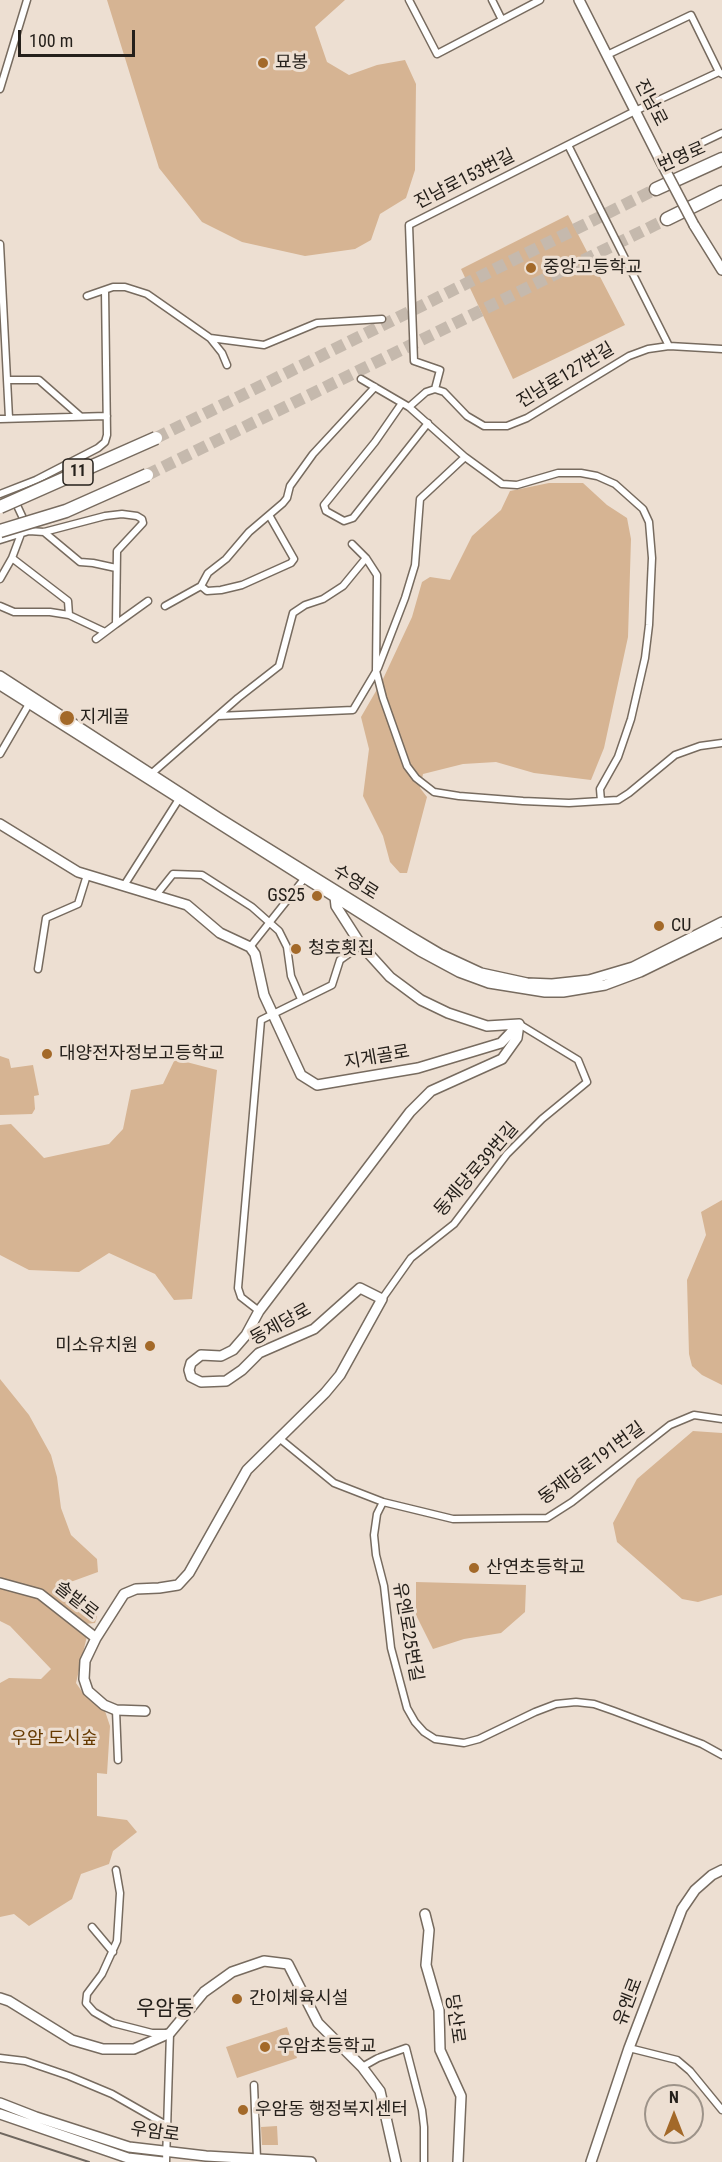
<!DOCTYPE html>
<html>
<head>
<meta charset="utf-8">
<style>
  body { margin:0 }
  #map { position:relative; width:722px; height:2162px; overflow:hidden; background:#eddfd2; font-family:"Roboto Condensed",sans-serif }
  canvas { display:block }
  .north { position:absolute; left:644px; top:2084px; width:60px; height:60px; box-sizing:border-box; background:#eddfd2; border:2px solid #9d9389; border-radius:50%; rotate:0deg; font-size:16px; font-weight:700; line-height:24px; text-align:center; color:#25201b }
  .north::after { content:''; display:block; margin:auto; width:21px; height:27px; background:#a36929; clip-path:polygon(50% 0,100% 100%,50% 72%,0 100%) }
  .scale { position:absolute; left:18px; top:30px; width:117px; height:27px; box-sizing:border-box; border:3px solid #25201b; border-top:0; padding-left:8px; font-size:18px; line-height:21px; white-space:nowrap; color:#25201b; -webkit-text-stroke:4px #eddfd2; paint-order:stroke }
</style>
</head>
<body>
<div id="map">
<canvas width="722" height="2162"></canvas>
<div class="north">N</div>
<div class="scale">100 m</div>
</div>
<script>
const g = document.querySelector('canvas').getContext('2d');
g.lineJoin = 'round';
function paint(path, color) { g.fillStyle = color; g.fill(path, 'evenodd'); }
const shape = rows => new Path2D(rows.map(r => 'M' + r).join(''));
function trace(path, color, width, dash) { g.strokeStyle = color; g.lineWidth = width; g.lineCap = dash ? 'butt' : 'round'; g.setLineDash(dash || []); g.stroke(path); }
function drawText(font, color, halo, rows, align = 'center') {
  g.font = font + ' "Roboto Condensed","Noto Sans KR",sans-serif'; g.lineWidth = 6; g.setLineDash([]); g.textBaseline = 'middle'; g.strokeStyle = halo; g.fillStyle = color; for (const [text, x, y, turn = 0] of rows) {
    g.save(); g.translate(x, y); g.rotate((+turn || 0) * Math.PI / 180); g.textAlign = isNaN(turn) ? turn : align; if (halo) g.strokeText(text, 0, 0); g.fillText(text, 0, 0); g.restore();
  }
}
const green = shape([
  [107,0,345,0,315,27,327,62,349,75,377,65,405,60,416,84,415,170,406,198,380,214,371,240,355,249,305,256,242,242,202,222,159,168],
  [568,215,625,325,513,379,461,269],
  [549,483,583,483,607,505,627,518,631,539,628,637,604,748,591,780,534,773,496,762,463,764,423,774,420,788,427,797,407,873,400,873,390,862,383,836,363,796,369,749,361,717,383,679,412,617,422,582,430,577,450,580,472,536,501,510,510,491],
  [0,1056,9,1059,11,1068,33,1065,39,1095,34,1096,35,1109,32,1114,0,1115],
  [175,1059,217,1070,192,1299,174,1300,155,1274,109,1253,79,1272,29,1270,0,1255,0,1125,11,1124,44,1158,109,1144,123,1129,131,1090,163,1084],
  [722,1200,722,1385,702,1375,692,1366,689,1354,687,1280,706,1235,701,1212],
  [0,1379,29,1415,51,1455,57,1477,61,1508,71,1535,97,1559,98,1572,65,1584,93,1604,97,1617,95,1623,85,1624,40,1589,0,1578],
  [693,1431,722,1433,722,1595,698,1602,682,1599,617,1542,613,1523,637,1479],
  [416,1582,526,1585,525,1612,501,1633,464,1639,433,1649,416,1615],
  [0,1587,40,1599,87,1636,76,1683,83,1693,105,1711,110,1726,107,1774,97,1773,97,1816,127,1820,137,1832,113,1851,109,1864,81,1874,72,1899,29,1926,14,1914,0,1917,0,1683,9,1678,41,1679,51,1669,10,1626,0,1621],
  [287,2027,297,2058,237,2078,226,2047],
  [277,2126,278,2145,262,2145,261,2127]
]);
const highwayTunnel = shape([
  [156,438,656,189],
  [147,475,667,219]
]);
const street = shape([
  [409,0,437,54,540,0],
  [492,0,502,20],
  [607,55,691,15,719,72],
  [0,89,27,0],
  [568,145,669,346],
  [661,162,722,133],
  [0,244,9,418],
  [87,296,113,287,125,287,147,294,210,338,222,353,227,365],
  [210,338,264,345,317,323,382,319],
  [361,379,409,407,465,457,502,484,517,485,558,473,581,473,597,476,615,484,643,509,649,522,652,558,649,625,645,658,631,719,618,757,600,789,601,801,618,800,629,793,675,755,700,746,722,743],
  [7,380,39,380,80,416],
  [435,389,440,370,414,361,409,225,635,111,719,72,722,74],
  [402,403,375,442,324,505,326,511,344,521,353,518,428,423],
  [409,407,426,392,435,389,444,392,467,416,484,426,507,426,527,418,629,356,648,349,669,346,722,349],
  [0,419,107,416],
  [0,494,36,480,98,448,105,442,107,435,105,290],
  [29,531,44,532,105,516,122,514,137,516,142,519,143,523,117,551,116,624,96,639],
  [44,532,80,562,93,563,116,568],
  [0,540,29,531,14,499],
  [352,544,366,558,377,575,376,671,383,698,407,766,416,778,434,792,459,796,523,801,569,803,601,801],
  [12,558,68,601,69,615],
  [0,579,12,558,21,534],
  [201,586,207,591,221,590,242,585,291,563,294,559,269,515],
  [0,606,14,612,50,612,69,615,105,632],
  [165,606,201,586,208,573,226,559,249,532,283,503,287,498,290,486,313,454,375,387],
  [116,624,148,601],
  [218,716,353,710,378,668,405,598,415,565,420,499,465,457],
  [0,754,29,704],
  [151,774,238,698,279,666,293,613,305,605,323,599,343,586,366,558],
  [125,884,179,799],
  [157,894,173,874,202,875,252,907,279,931,287,947,291,976,301,999],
  [250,947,304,879],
  [38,969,46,918,78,904,87,875],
  [382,1299,411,1258,454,1224,507,1154,542,1119,587,1082,578,1060,519,1024],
  [259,1311,241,1297,238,1288,261,1020,332,985,340,960,361,945],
  [279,1438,334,1483,383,1502,453,1519,547,1518,572,1502,670,1425,694,1415,722,1419],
  [383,1502,377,1514,374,1535,376,1555,384,1586,391,1648,407,1708,415,1722,424,1732,435,1739,464,1743,479,1739,535,1712,556,1704,576,1702,594,1704,614,1711,702,1744,722,1755],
  [116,1710,118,1760],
  [116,1870,120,1893,117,1941,102,1974,87,1994,86,2003,94,2012,113,2023,152,2033,170,2033,166,2162],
  [92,1927,113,1952],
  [629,2048,677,2060,690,2071,722,2110],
  [0,2058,25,2061,69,2076,112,2094,168,2126],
  [362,2067,378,2058,406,2048,422,2110,424,2127,424,2162],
  [254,2085,257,2159]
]);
const secondary = shape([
  [579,0,661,162],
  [694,225,722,270],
  [0,676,219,818,408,935,440,954,481,973,527,983,552,984,589,980,633,967,722,922],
  [0,685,420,951,459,972,489,983,545,992,563,992,605,985,640,972,722,932],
  [0,824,78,872,187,905,220,933,250,947,255,954,264,995,301,1075,317,1085,418,1068,501,1043,519,1024],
  [335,897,336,906,361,945,390,977,421,1000,448,1013,487,1026,519,1024],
  [0,1583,40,1594,96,1638],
  [145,1711,116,1710,104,1705,88,1691,84,1679,85,1661,96,1638,124,1594,136,1589,159,1588,178,1585,189,1573,247,1470,325,1393,340,1375,382,1299,360,1288,314,1329,259,1353,242,1370,226,1381,201,1382,191,1377,189,1370,191,1363,201,1355,221,1356,233,1350,246,1335,259,1311,410,1112,431,1091,502,1059,517,1038,519,1024],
  [425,1914,429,1930,426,1965,439,2010,440,2050,461,2096,458,2162],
  [0,1998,9,2001,72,2040,103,2049,134,2049,170,2033,204,1992,232,1972,264,1961,288,1964,318,2023,362,2067,380,2091,396,2162],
  [0,2103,36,2117,129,2147,206,2156,311,2162],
  [0,2114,128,2158,163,2162],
  [591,2162,629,2048,682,1909,695,1890,712,1875,722,1870]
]);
const highway = shape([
  [656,189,722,159],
  [667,219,722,192]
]);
const rail = shape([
  [0,2133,89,2162]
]);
const secondaryBridge = shape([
  [661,162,694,225]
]);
const highwayBridge = shape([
  [0,507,156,438],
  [0,531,66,511,147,475]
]);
const markers = [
  [263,63,6,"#a36929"],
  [531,268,6,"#a36929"],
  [67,718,8,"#a36929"],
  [317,896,6,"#a36929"],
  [659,926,6,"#a36929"],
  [296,949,6,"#a36929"],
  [47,1054,6,"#a36929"],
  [150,1346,6,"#a36929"],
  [474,1568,6,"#a36929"],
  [237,1999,6,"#a36929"],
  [265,2047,6,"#a36929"],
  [243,2110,6,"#a36929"]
];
const shields = [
  [78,472,30]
];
const shieldNames = [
  ["11",78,472]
];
const poiNames = [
  ["묘봉",275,63],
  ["중앙고등학교",543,268],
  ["지게골",80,718],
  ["GS25",305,896,"right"],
  ["CU",671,926],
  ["청호횟집",308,949],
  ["대양전자정보고등학교",59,1054],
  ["미소유치원",138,1346,"right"],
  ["산연초등학교",486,1568],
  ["간이체육시설",249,1999],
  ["우암초등학교",277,2047],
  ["우암동 행정복지센터",255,2110]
];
const streetNames = [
  ["진남로",650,103,63],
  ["번영로",682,158,-24],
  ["진남로153번길",465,180,-27],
  ["진남로127번길",566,376,-31],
  ["수영로",355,883,32],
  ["지게골로",377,1058,-10],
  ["동제당로39번길",477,1170,-49],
  ["동제당로",281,1325,-29],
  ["동제당로191번길",592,1464,-36],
  ["솔밭로",76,1601,38],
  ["유엔로25번길",407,1632,80],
  ["유엔로",629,2002,-69],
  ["당산로",454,2019,82],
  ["우암로",155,2133,8]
];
const parkNames = [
  ["우암 도시숲",54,1739]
];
const quarterNames = [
  ["우암동",165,2010]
];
paint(green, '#d6b493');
trace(highwayTunnel, '#c5b9ad', 12, [12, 6]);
trace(street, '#776b5f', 9);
trace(secondary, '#776b5f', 12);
trace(highway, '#776b5f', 15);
trace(street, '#fff', 6);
trace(secondary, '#fff', 9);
trace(highway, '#fff', 12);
trace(rail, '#6f675f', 2);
trace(secondaryBridge, '#776b5f', 12, []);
trace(highwayBridge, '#776b5f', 15, []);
trace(secondaryBridge, '#fff', 9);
trace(highwayBridge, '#fff', 12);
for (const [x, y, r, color] of markers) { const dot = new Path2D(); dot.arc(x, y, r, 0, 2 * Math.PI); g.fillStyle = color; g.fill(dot); trace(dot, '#eddfd2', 2); }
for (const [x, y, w] of shields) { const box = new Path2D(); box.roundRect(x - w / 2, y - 13, w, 26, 4.5); g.fillStyle = '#eddfd2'; g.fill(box); trace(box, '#25201b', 1.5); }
drawText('bold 16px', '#25201b', null, shieldNames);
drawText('18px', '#25201b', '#eddfd2', poiNames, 'left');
drawText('18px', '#25201b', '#eddfd2', streetNames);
drawText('18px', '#663a00', '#eddfd2', parkNames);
drawText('21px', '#25201b', '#eddfd2', quarterNames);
</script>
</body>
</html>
